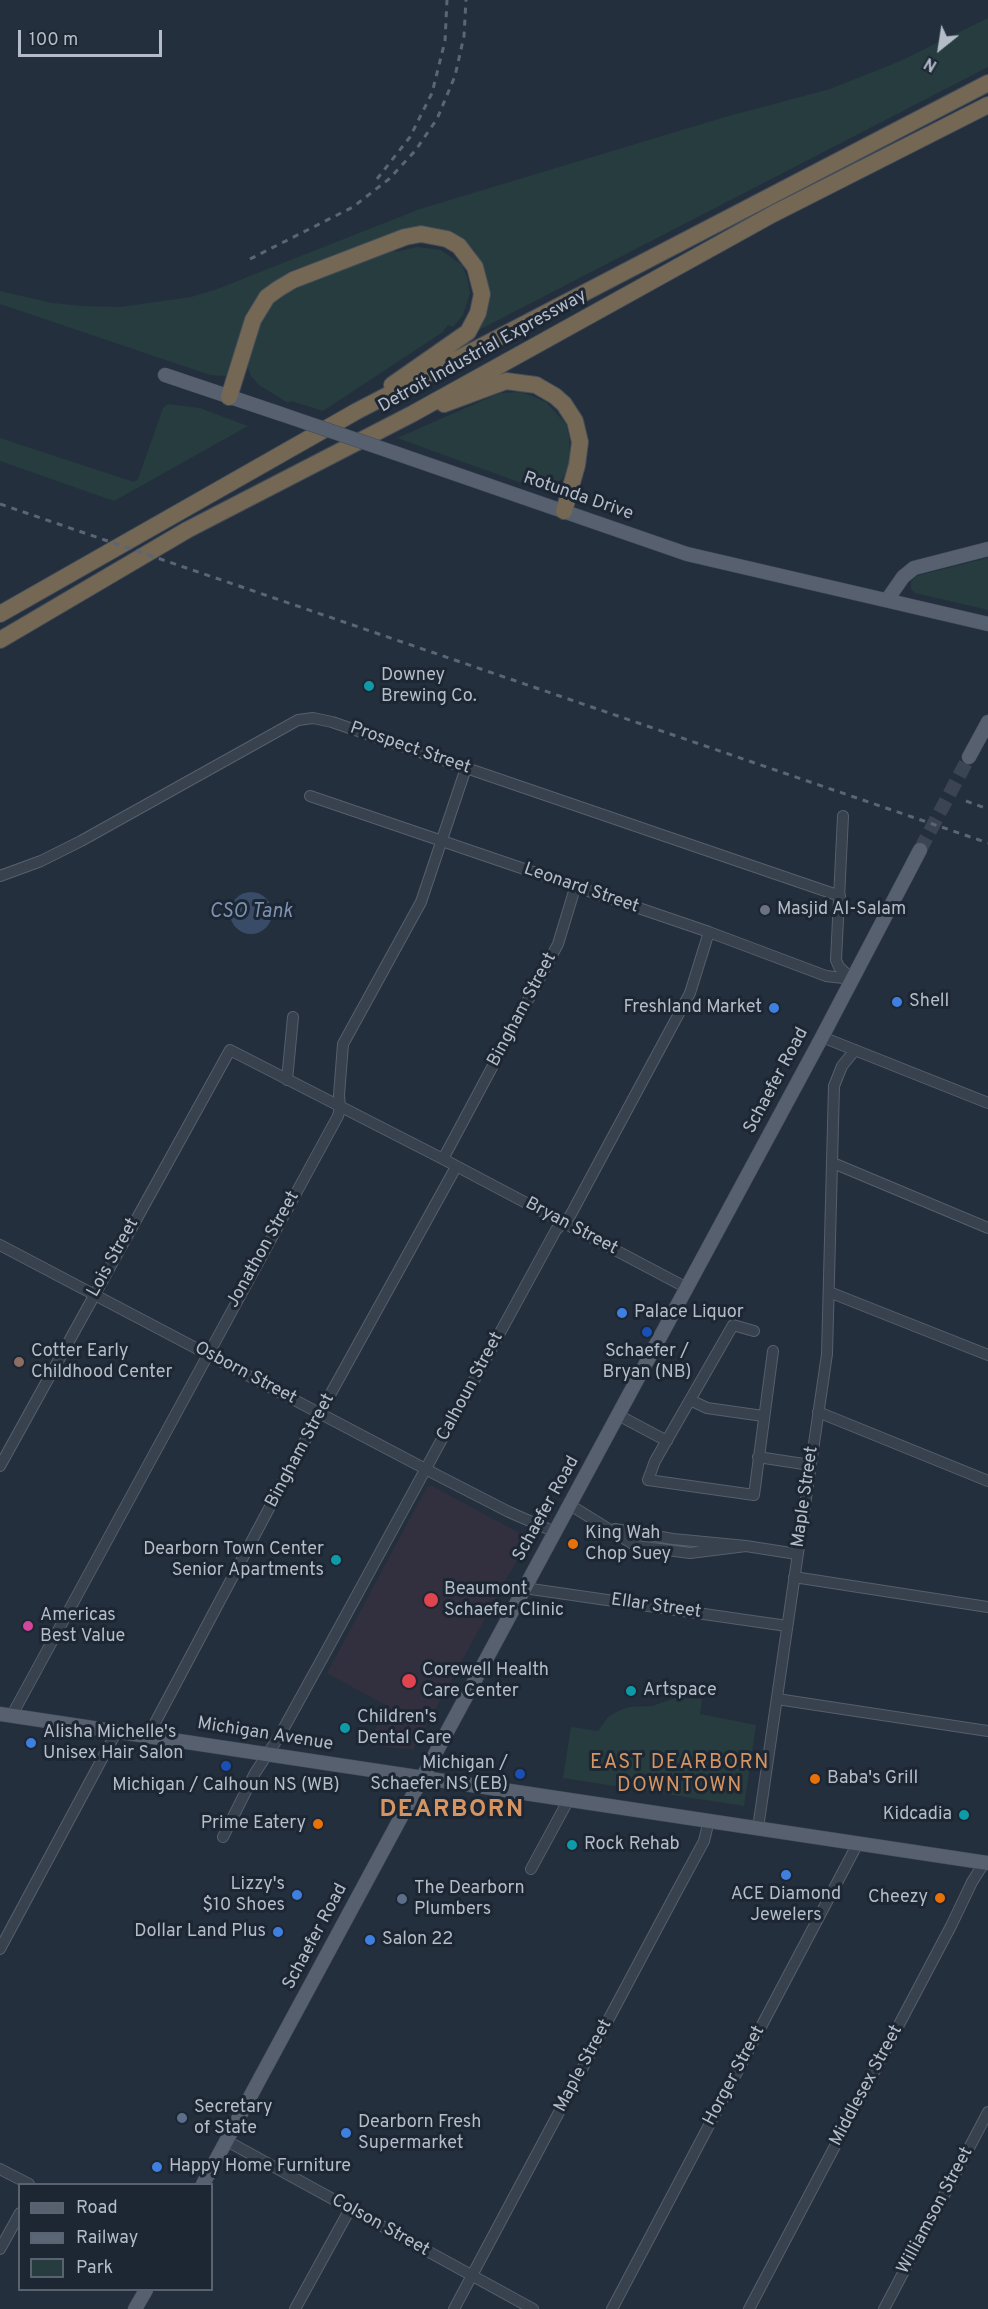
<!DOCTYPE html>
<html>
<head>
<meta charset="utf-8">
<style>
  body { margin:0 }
  #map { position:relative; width:988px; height:2309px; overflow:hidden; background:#242f3e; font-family:Overpass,sans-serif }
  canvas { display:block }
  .legend { position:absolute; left:18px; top:2183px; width:195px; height:108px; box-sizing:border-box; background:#1d2633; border:2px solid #59626f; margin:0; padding:8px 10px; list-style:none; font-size:18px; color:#b4bcc9 }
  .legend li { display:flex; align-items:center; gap:12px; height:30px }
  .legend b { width:30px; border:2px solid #59626f }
  .north { position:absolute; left:910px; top:18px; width:60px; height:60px; -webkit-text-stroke:4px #1d2633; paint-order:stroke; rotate:210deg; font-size:16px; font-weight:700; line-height:24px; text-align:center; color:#b4bcc9 }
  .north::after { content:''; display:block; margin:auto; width:21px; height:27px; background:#b4bcc9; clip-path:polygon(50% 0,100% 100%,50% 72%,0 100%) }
  .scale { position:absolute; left:18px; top:30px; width:144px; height:27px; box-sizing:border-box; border:3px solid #b4bcc9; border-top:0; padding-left:8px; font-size:18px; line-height:21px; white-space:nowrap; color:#b4bcc9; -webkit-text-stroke:4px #1d2633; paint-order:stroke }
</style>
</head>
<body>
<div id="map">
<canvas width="988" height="2309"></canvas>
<ul class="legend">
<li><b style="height:8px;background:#56606e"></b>Road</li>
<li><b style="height:8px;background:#5a6575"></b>Railway</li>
<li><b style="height:16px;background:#263c3f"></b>Park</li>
</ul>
<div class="north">N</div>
<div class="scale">100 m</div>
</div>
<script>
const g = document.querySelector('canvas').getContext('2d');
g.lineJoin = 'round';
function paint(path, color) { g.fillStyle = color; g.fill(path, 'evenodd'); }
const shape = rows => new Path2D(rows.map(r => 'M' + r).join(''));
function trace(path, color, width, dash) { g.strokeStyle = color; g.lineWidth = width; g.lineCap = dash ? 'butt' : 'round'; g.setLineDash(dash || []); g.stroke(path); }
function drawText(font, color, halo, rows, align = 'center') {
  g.font = font + ' Overpass,sans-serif'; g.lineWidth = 6; g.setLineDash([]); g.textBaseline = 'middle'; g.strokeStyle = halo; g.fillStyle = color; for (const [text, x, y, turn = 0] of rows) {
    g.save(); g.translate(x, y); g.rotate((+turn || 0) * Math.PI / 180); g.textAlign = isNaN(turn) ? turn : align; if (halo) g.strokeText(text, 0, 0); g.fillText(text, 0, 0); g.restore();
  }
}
const medical = shape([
  [432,1486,529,1538,413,1750,367,1745,387,1706,327,1673,427,1487]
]);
const green = shape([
  [988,18,988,67,475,332,489,294,484,267,473,249,463,240,401,230,290,271,267,287,251,308,226,376,210,375,0,304,0,291,52,303,84,306,120,307,191,297,217,289,420,209,725,117,830,89,898,62],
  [417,247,441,250,462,265,467,277,470,293,463,315,453,327,448,325,443,332,323,411,291,401,288,403,259,385,251,376,248,368,249,355,259,327,273,302,293,286,393,249,395,252],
  [522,392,546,402,566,424,569,436,570,459,567,472,562,479,550,488,535,488,397,438,500,393],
  [168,404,200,408,248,426,114,501,0,461,0,438,134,482,138,479,163,408],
  [988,558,988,610,915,593,911,589,911,582,916,576],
  [675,1698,702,1699,700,1714,756,1725,744,1806,563,1778,571,1727,598,1731,608,1717,618,1711,629,1707,652,1706]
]);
const water = shape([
  '230 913a21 21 0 1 1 42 0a21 21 0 1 1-42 0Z'
]);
const majorTunnel = shape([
  [920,850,969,757]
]);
const minor = shape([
  [310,796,709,932,826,976,852,979],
  [843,816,836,960,839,967,852,979],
  [0,876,41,861,81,841,298,720,313,718,332,722,840,896],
  [822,1037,988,1103],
  [287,1080,293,1017],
  [443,1159,558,944,575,888],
  [833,1163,988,1228],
  [0,1245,435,1474,509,1512,555,1532],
  [829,1292,988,1355],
  [754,1331,733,1325,655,1461,648,1480,754,1495,773,1351],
  [690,1400,707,1408,763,1416],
  [818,1412,988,1481],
  [618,1415,667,1441],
  [758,1457,810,1465],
  [0,1466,230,1050,443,1159,687,1288],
  [570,1505,636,1546,690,1553,746,1546],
  [615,1529,673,1539,746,1546,797,1554],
  [794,1577,988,1607],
  [524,1588,787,1626],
  [777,1699,988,1731],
  [12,1715,338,1116,340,1108,339,1095,343,1044,421,902,466,768],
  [148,1736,315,1422,456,1167],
  [758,1828,827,1354,834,1086,842,1066,855,1050],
  [223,1837,255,1773,280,1735,328,1648,556,1230,570,1216,690,993,709,932],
  [531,1869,569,1799],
  [0,1949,117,1731],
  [227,2141,533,2309],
  [0,2169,29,2184],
  [0,2249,20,2213],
  [295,2309,350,2209],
  [454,2309,677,1891,704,1841,709,1820],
  [612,2309,858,1843],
  [749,2309,951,1926,972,1882,984,1863],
  [884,2309,988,2112]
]);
const major = shape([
  [165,375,281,414],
  [395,453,687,554,988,624],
  [887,600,903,577,914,568,988,549],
  [969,757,988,722],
  [0,1714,988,1863],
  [203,2184,822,1037,920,850],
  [135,2309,146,2290]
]);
const highway = shape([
  [229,397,253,320,267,297,278,289,293,280,405,237,421,234,447,239,459,246,475,267,482,294,478,313,468,332,392,385],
  [444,404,506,381,536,385,555,396,564,404,575,421,580,442,577,465,564,511],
  [0,614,357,411,988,83],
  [0,640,187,530,412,414,773,214,988,105]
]);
const rail = shape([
  [377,179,410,137,432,93,445,41,447,0],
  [250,259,353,207,389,179,415,151,437,119,455,76,464,36,466,0],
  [0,504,988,843],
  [966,801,988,809]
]);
const majorBridge = shape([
  [281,414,395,453]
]);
const markers = [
  [369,686,6,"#0f9aa8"],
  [765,910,6,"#6b7280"],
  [897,1002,6,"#3f7fe0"],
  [774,1008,6,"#3f7fe0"],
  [622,1313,6,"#3f7fe0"],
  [647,1332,6,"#1a4fb4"],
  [19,1362,6,"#8d6e63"],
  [573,1544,6,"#e8710a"],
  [336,1560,6,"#0f9aa8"],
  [431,1600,8,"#e0444e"],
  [28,1626,6,"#d1479c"],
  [409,1681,8,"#e0444e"],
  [631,1691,6,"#0f9aa8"],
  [345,1728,6,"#0f9aa8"],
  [31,1743,6,"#3f7fe0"],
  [226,1766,6,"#1a4fb4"],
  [520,1774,6,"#1a4fb4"],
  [815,1779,6,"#e8710a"],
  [964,1815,6,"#0f9aa8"],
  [318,1824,6,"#e8710a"],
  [572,1845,6,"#0f9aa8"],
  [786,1875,6,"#3f7fe0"],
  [297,1895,6,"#3f7fe0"],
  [940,1898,6,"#e8710a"],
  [402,1899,6,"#5c6f8a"],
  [278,1932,6,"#3f7fe0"],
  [370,1940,6,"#3f7fe0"],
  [182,2118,6,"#5c6f8a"],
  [346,2133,6,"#3f7fe0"],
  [157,2167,6,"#3f7fe0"]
];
const streetNames = [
  ["Detroit Industrial Expressway",483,352,-29],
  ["Rotunda Drive",578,497,19],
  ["Prospect Street",410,749,19],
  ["Leonard Street",581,889,19],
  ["Bingham Street",523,1010,-62],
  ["Schaefer Road",777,1081,-62],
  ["Bryan Street",571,1227,28],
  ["Jonathon Street",264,1250,-61],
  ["Lois Street",114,1258,-61],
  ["Osborn Street",245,1374,28],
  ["Calhoun Street",471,1387,-62],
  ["Bingham Street",301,1451,-62],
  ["Maple Street",806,1497,-82],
  ["Schaefer Road",547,1509,-61],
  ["Ellar Street",656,1607,8],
  ["Michigan Avenue",265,1735,9],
  ["Schaefer Road",316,1937,-62],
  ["Maple Street",584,2066,-62],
  ["Horger Street",735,2076,-62],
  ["Middlesex Street",867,2086,-62],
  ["Williamson Street",936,2211,-62],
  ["Colson Street",380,2226,29]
];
const poiNames = [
  ["Downey",381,676],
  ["Brewing Co.",381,697],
  ["Masjid Al-Salam",777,910],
  ["Shell",909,1002],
  ["Freshland Market",762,1008,"right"],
  ["Palace Liquor",634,1313],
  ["Cotter Early",31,1352],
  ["Childhood Center",31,1373],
  ["Schaefer /",647,1352,"center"],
  ["Bryan (NB)",647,1373,"center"],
  ["King Wah",585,1534],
  ["Chop Suey",585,1555],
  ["Dearborn Town Center",324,1550,"right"],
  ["Senior Apartments",324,1571,"right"],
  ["Beaumont",444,1590],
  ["Schaefer Clinic",444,1611],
  ["Americas",40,1616],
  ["Best Value",40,1637],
  ["Corewell Health",422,1671],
  ["Care Center",422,1692],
  ["Artspace",643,1691],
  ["Children's",357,1718],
  ["Dental Care",357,1739],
  ["Alisha Michelle's",43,1733],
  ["Unisex Hair Salon",43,1754],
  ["Michigan /",508,1764,"right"],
  ["Schaefer NS (EB)",508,1785,"right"],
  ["Baba's Grill",827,1779],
  ["Michigan / Calhoun NS (WB)",226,1786,"center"],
  ["Kidcadia",952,1815,"right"],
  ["Prime Eatery",306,1824,"right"],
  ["Rock Rehab",584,1845],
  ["Lizzy's",285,1885,"right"],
  ["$10 Shoes",285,1906,"right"],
  ["The Dearborn",414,1889],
  ["Plumbers",414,1910],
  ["ACE Diamond",786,1895,"center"],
  ["Jewelers",786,1916,"center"],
  ["Cheezy",928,1898,"right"],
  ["Dollar Land Plus",266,1932,"right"],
  ["Salon 22",382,1940],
  ["Secretary",194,2108],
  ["of State",194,2129],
  ["Dearborn Fresh",358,2123],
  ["Supermarket",358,2144],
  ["Happy Home Furniture",169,2167]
];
const waterNames = [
  ["CSO Tank",251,913]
];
const neighbourhoodNames = [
  ["EAST DEARBORN",680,1764],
  ["DOWNTOWN",680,1787]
];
const districtNames = [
  ["DEARBORN",452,1811]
];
paint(medical, '#32303f');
paint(green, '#263c3f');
paint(water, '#394c67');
trace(majorTunnel, '#3a4453', 14, [14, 7]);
trace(minor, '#565f6c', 12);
trace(major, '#414a57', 15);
trace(highway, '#434c59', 18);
trace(minor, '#38414e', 10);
trace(major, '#56606e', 14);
trace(highway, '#746855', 16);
trace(rail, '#5a6575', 3, [6, 6]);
trace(majorBridge, '#414a57', 15, []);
trace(majorBridge, '#56606e', 14);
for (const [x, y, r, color] of markers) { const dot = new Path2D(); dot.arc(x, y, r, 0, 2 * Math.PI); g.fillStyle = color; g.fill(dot); trace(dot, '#1d2633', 2); }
drawText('18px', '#b4bcc9', '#1d2633', streetNames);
drawText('18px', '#b4bcc9', '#1d2633', poiNames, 'left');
drawText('italic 20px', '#7c92b1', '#1d2633', waterNames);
g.letterSpacing = '1.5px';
drawText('20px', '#d59563', '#1d2633', neighbourhoodNames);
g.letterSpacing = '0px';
g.letterSpacing = '1.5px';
drawText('bold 24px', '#d59563', '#1d2633', districtNames);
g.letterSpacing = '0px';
</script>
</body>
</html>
